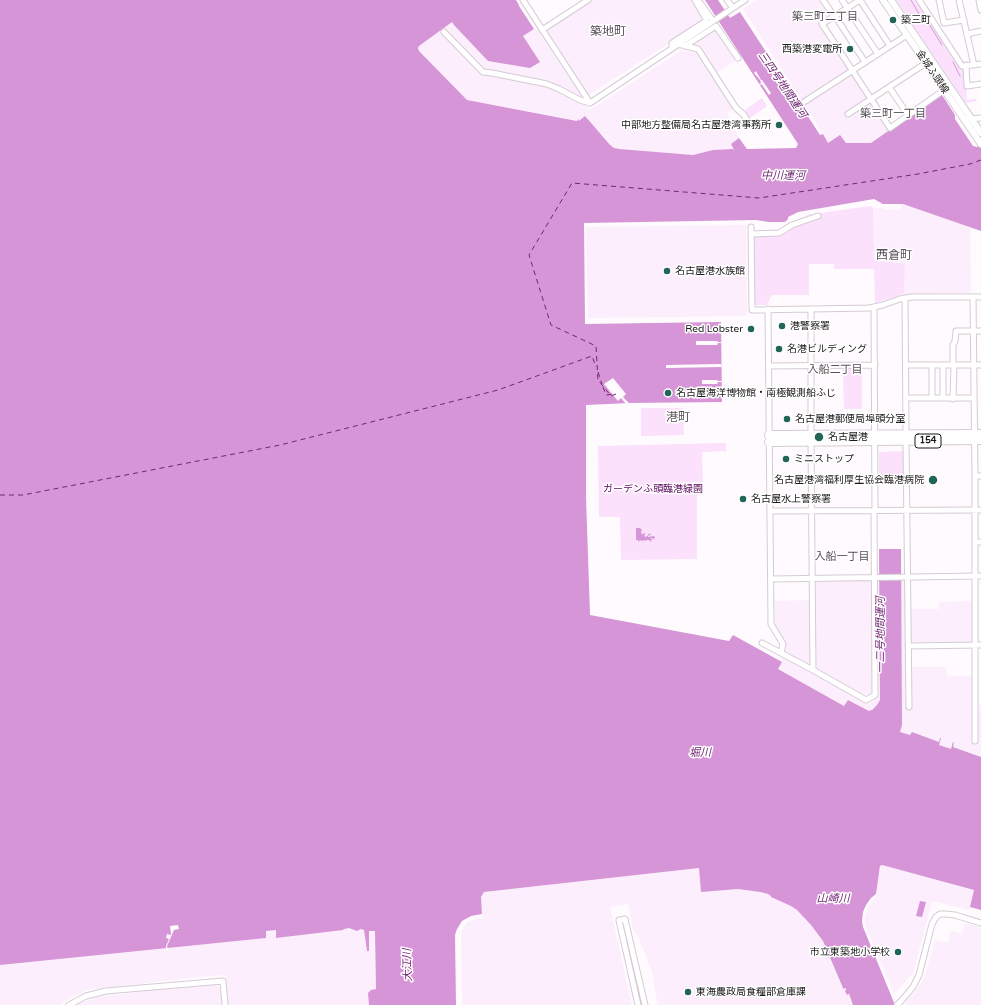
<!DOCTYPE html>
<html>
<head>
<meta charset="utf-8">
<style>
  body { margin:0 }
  canvas { display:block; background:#fefafe }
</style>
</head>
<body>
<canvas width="981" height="1005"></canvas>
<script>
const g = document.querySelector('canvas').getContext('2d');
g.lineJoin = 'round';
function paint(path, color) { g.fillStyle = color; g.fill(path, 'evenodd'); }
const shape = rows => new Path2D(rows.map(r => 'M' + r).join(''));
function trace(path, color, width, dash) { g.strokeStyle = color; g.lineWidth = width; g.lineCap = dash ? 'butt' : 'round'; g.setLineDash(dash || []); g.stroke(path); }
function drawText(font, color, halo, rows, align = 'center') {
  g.font = font + ' "Varela Round","Noto Sans JP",sans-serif'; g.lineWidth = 3; g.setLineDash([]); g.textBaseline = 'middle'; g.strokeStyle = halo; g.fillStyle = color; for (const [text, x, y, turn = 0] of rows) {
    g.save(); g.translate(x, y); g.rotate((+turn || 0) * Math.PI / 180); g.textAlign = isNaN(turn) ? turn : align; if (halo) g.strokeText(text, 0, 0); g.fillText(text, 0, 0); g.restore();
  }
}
const built = shape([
  [592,0,692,0,705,20,587,96,544,31],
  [757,0,820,0,829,15,819,23,889,131,871,143,828,143,823,134,743,9],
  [451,22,452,22,454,25,539,62,523,36,536,28,590,110,682,50,697,53,734,109,727,113,739,138,731,144,736,152,733,149,713,150,693,155,615,149,612,147,580,121,467,100,418,50,419,46],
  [716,28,737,60,716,73,698,46,692,45],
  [903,204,970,227,971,293,904,294,905,265,874,260,873,208,883,208,884,209,899,210],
  [746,225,747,316,588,318,586,227],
  [872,580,874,691,869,694,865,694,859,692,816,668,816,581],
  [876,581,879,581,880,700,877,705,872,710,869,711,849,700,845,706,778,669,784,657,868,703,872,701,876,697],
  [901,581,904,581,906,583,911,667,946,667,946,674,948,674,948,676,973,676,973,742,978,742,978,705,981,705,981,757,953,747,954,743,951,749,939,745,941,739,940,738,939,742,913,732,911,735,900,732,902,725],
  [811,600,811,665,789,654,786,651,784,641,775,627,775,601],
  [972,601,973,641,971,642,911,643,911,609,939,609,939,602],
  [881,865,974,890,975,891,969,910,934,901,932,902,913,973,894,994,867,930,865,922,865,918,868,907,873,900,877,896,876,894],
  [699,868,728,890,738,889,752,891,768,894,791,906,797,910,811,925,823,941,843,989,846,988,847,990,845,991,847,994,848,994,853,1005,658,1005,653,980,654,980,652,972,639,938,633,929,628,904,610,907,632,1005,462,1005,461,937,462,930,467,923,475,919,483,918,481,897,484,892],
  [965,923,981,927,981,1005,906,1005,905,1003,915,992,924,979,935,940,948,943,951,931,962,934],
  [349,928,357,930,361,929,364,930,367,951,369,951,369,931,375,931,376,989,368,993,369,1005,228,1005,226,975,197,977,87,990,65,1001,61,1005,0,1005,0,965,2,964,266,938,266,931,276,930,276,938],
  [215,983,222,990,223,1005,76,1005,97,997]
]);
const green = shape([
  [896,0,917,0,965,67,967,100,976,99,977,101,966,103],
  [762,98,767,106,750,118,745,110],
  [870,206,873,208,874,260,905,264,904,294,875,303,874,269,834,269,834,264,809,264,809,295,772,295,767,305,753,305,752,236,778,235,807,219,807,215],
  [843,368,862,368,862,409,844,409],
  [641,408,683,408,684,435,641,436],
  [726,443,726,451,702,452,703,484,697,484,697,559,621,560,620,517,599,517,598,446],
  [904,451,905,481,879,481,879,452]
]);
const water = shape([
  [0,0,516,0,519,5,519,6,534,29,523,36,540,62,530,68,488,61,454,25,452,22,419,46,418,48,419,51,467,100,577,121,578,119,579,121,580,120,585,116,610,145,614,148,619,149,693,155,713,150,733,149,735,152,731,144,739,138,747,149,796,148,798,144,705,0,718,0,730,18,740,12,820,135,823,134,828,143,840,135,846,143,871,143,940,95,942,95,955,115,955,119,973,146,977,147,981,144,981,231,903,204,883,204,874,199,798,212,788,217,788,219,785,222,769,222,756,220,584,223,585,324,721,322,722,402,630,403,586,405,586,497,590,615,729,641,733,635,782,662,778,669,844,706,848,700,869,711,871,710,872,710,877,705,880,700,879,549,901,549,902,725,900,732,910,735,912,732,939,742,940,738,941,738,939,745,951,749,953,742,954,743,953,747,981,757,981,910,970,907,974,890,882,865,880,866,876,894,871,898,866,905,863,912,862,921,863,927,895,1005,853,1005,849,994,847,995,845,991,846,990,846,988,843,989,843,988,823,941,811,925,797,910,791,906,771,897,771,896,768,894,760,892,738,889,701,892,699,868,484,892,481,897,482,914,471,916,462,921,457,929,455,935,456,1005,369,1005,368,993,371,990,376,989,375,931,369,931,369,951,367,951,364,930,361,929,357,931,349,928,344,929,343,930,276,938,276,930,266,931,266,938,0,965],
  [636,528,640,528,642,530,641,532,642,535,643,533,644,534,646,533,644,536,646,537,650,533,650,534,652,534,648,536,648,537,654,536,655,538,653,539,652,538,650,538,653,540,651,540,651,542,649,540,646,540,646,542,645,540,642,541,640,540,638,542,638,540,636,540],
  [920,901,926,902,922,917,916,916]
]);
const pier = shape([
  [756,71,761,80,762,80,771,93,769,95,763,86,761,84,760,85,759,84,761,83,760,80,754,73],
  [696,341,717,341,718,342,721,342,721,343,718,343,717,345,696,345],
  [721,364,722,367,666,368,666,365],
  [613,378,626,394,623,397,629,403,626,404,621,398,618,401,604,384],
  [702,380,717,380,718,381,722,381,722,382,718,382,717,384,702,384],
  [178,925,179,929,174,930,167,946,168,950,166,950,166,946,169,939,166,938,167,934,171,935,171,934,170,926]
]);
const stream = shape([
  [911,0,919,14,927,21,942,45],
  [953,62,960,76]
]);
const ferry = shape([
  [598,372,602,384],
  [603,387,606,395,614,394],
  [616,394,611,396,598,380,596,346,551,325,529,255,572,183,759,198,918,174,970,164,981,160],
  [0,495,23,495,280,445,498,390,592,356,596,367]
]);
const minor = shape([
  [523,0,590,103],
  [697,0,701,4,713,21],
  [727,0,733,8],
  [823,0,834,16],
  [842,0,878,54],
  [860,0,822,24,890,128,944,90],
  [860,0,890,46],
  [919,0,962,66,981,64],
  [939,0,944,23,964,20],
  [959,0,974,65],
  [979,0,981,10],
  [835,16,865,62],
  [542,30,588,0],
  [444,32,483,72,492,73,547,84,559,89,580,100,590,103,745,0],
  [967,34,981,31],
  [678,44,698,49,736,108,743,114,747,120],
  [685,46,716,26,738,58],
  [672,48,672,43,706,21,706,19,695,0],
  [966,65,967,86,981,84],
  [889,87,908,115],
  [804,102,907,35],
  [848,114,926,63],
  [968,119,981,118],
  [751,227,752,310,869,308,883,305,900,299,912,297,981,297],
  [751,234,779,233,792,225,818,216],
  [973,297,975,476,975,741],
  [905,298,906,434],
  [874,307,875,510],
  [768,309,771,624,783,644,781,653],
  [811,309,811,435],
  [906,365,981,365],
  [932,365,932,397],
  [953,365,953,345,955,341,956,331,981,331],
  [769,366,875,365],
  [906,398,974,398],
  [943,398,943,365],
  [953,399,954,365],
  [906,441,909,707],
  [811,442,813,670],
  [975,476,981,476],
  [770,511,981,510],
  [975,542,981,542],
  [771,579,981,576],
  [762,643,813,670,866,700,875,695,874,510],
  [908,646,981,645],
  [69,1005,86,996,106,991,223,981,225,1005],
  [638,1005,619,920,625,919,645,1005],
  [897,1005,902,1000,913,987,919,975,932,924,936,917,940,914,945,914,955,915,981,923]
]);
const major = shape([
  [883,0,981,144],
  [891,0,981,133]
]);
const highway = shape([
  [769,435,981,434],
  [769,442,981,440]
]);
const markers = [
  [893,20,4,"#206557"],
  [850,49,4,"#206557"],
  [779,125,4,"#206557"],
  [667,271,4,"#206557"],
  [782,326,4,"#206557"],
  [751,329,4,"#206557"],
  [779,349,4,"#206557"],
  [668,393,4,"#206557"],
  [787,419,4,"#206557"],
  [819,437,5,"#206557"],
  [786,459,4,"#206557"],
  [933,480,5,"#206557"],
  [743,499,4,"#206557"],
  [898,952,4,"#206557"],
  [688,992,4,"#206557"]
];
const shields = [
  [928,441,26]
];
const shieldNames = [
  ["154",928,441]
];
const poiNames = [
  ["築三町",901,20],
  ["西築港変電所",842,49,"right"],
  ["中部地方整備局名古屋港湾事務所",771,125,"right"],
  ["名古屋港水族館",675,271],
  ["港警察署",790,326],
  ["Red Lobster",743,329,"right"],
  ["名港ビルディング",787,349],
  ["名古屋海洋博物館・南極観測船ふじ",676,393],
  ["名古屋港郵便局埠頭分室",795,419],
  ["名古屋港",828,437],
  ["ミニストップ",794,459],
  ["名古屋港湾福利厚生協会臨港病院",924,480,"right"],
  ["名古屋水上警察署",751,499],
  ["市立東築地小学校",890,952,"right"],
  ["東海農政局食糧部倉庫課",696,992]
];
const streetNames = [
  ["金城ふ頭線",932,72,56]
];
const parkNames = [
  ["ガーデンふ頭臨港緑園",653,489]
];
const neighbourhoodNames = [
  ["築三町二丁目",825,17],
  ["築三町一丁目",893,114],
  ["入船二丁目",835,370],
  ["入船一丁目",842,557]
];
const waterNames = [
  ["三四号地間運河",782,85,56],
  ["中川運河",783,176],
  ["一二号地間運河",881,635,-90],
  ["堀川",700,753],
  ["山崎川",833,899],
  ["大江川",408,965,-92]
];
const quarterNames = [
  ["築地町",608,32],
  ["西倉町",894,256],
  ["港町",678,418]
];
paint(built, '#fceefc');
paint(green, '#fbe1fb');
paint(water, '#d695d7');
paint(pier, '#fefafe');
trace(stream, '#d695d7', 1);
trace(ferry, '#722675', 1, [5, 4]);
trace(minor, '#d4ccd4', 7);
trace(major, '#d4ccd4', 8);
trace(highway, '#d4ccd4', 10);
trace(minor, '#fff', 5);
trace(major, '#fff', 6);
trace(highway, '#fff', 8);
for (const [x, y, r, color] of markers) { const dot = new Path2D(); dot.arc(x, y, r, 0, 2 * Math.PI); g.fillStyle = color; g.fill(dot); trace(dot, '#fff', 1.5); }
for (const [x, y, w] of shields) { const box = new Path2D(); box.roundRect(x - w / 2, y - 7, w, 14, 3); g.fillStyle = '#fff'; g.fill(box); trace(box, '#1a181a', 1); }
drawText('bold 9px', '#1a181a', null, shieldNames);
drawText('10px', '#1a181a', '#fff', poiNames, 'left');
drawText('10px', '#1a181a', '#fff', streetNames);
drawText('10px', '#5a085d', '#fff', parkNames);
drawText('11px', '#585258', '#fff', neighbourhoodNames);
drawText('italic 11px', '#722675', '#fff', waterNames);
drawText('12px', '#585258', '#fff', quarterNames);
</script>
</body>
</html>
